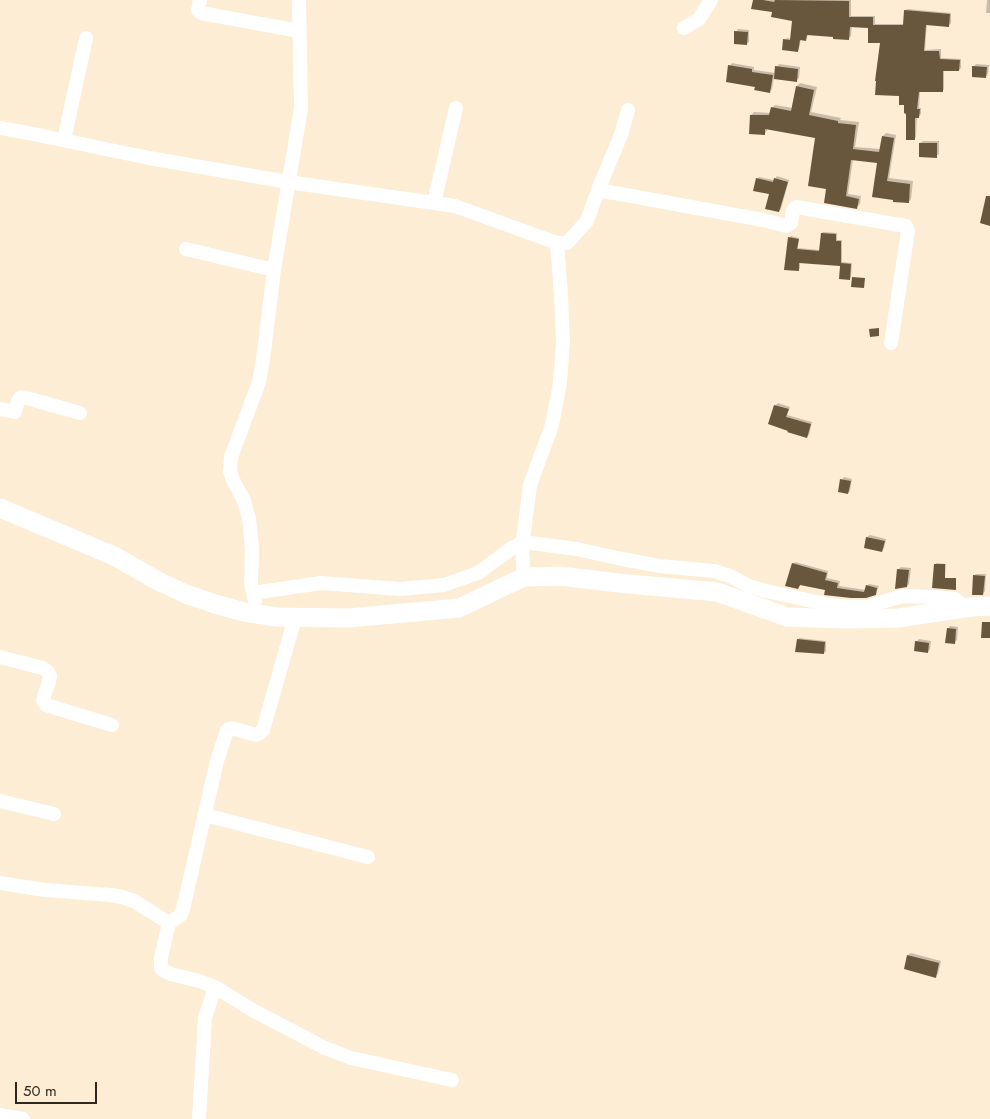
<!DOCTYPE html>
<html>
<head>
<meta charset="utf-8">
<style>
  body { margin:0 }
  #map { position:relative; width:990px; height:1119px; overflow:hidden; background:#fcedd4; font-family:Jost,sans-serif }
  canvas { display:block }
  .scale { position:absolute; left:15px; top:1082px; width:82px; height:22px; box-sizing:border-box; border:2px solid #2f281c; border-top:0; padding-left:6px; font-size:15px; line-height:18px; white-space:nowrap; color:#2f281c; -webkit-text-stroke:4px #fcedd4; paint-order:stroke }
</style>
</head>
<body>
<div id="map">
<canvas width="990" height="1119"></canvas>
<div class="scale">50 m</div>
</div>
<script>
const g = document.querySelector('canvas').getContext('2d');
g.lineJoin = 'round';
function paint(path, color) { g.fillStyle = color; g.fill(path, 'evenodd'); }
const shape = rows => new Path2D(rows.map(r => 'M' + r).join(''));
function trace(path, color, width, dash) { g.strokeStyle = color; g.lineWidth = width; g.lineCap = dash ? 'butt' : 'round'; g.setLineDash(dash || []); g.stroke(path); }
const shadow = shape([
  [754,0,851,0,851,16,875,16,875,24,904,24,905,11,907,9,951,13,951,23,949,25,927,24,925,50,941,49,941,58,961,59,961,68,959,70,944,69,944,89,942,91,920,91,919,108,921,108,921,114,919,116,917,116,916,137,914,139,905,104,901,95,882,42,869,26,852,25,851,36,849,38,808,34,807,38,805,40,801,39,799,49,797,51,784,40,787,38,791,39,794,20,773,11],
  [987,0,990,0,990,13,986,13],
  [738,29,749,30,749,42,746,44,736,32],
  [732,63,754,67,754,70,776,73,777,67,779,64,800,67,799,78,796,80,774,77,772,89,770,91,756,86,730,66],
  [976,64,989,65,988,74,986,76,974,66],
  [800,83,817,87,811,112,841,118,840,120,859,122,855,147,881,149,883,136,886,133,896,135,889,178,913,181,911,199,908,202,894,201,879,162,853,159,848,194,861,196,860,204,857,207,828,188,817,137,767,128,767,131,764,134,751,115,754,112,771,113,772,108,775,105,793,108,797,86],
  [923,141,939,141,939,154,936,156,920,143],
  [777,176,789,180,781,209,779,211,771,194,757,179,759,177,774,180],
  [823,232,837,233,837,240,842,240,842,262,852,263,851,277,849,279,841,265,800,262,800,268,798,270,789,238,791,236,799,238,798,248,820,250,822,233],
  [778,403,790,407,787,415,812,422,809,435,807,437,769,423,776,405],
  [844,477,852,479,850,491,848,493,842,480],
  [870,535,886,539,884,548,882,551,867,537],
  [795,562,828,571,827,578,840,581,839,586,866,590,867,586,869,584,879,586,877,591,875,594,826,589,801,584,798,588,793,564],
  [936,563,946,564,945,578,956,578,955,589,933,587],
  [901,567,911,568,909,584,907,586,899,569],
  [976,574,986,574,985,591,983,594,974,576],
  [950,626,958,627,957,640,954,643,948,629],
  [799,638,826,641,826,651,824,653,798,640],
  [919,639,931,641,930,649,928,652,916,642],
  [911,953,941,961,938,974,935,976,908,955]
]);
const building = shape([
  [753,0,763,0,774,2,775,0,849,1,849,17,873,17,873,25,903,25,904,10,950,14,949,27,926,25,924,51,939,51,940,59,960,60,959,71,943,71,943,92,919,92,917,109,920,109,919,118,915,118,915,140,906,140,906,114,904,113,904,105,899,105,899,96,875,95,876,81,875,81,880,43,868,43,868,28,850,27,849,40,833,39,833,37,807,35,806,41,800,40,798,52,782,50,783,39,790,40,792,21,771,17,772,12,751,9],
  [734,31,748,32,747,45,734,44],
  [728,65,752,69,752,72,773,75,770,93,754,90,755,87,726,82],
  [775,66,798,69,797,82,774,79],
  [972,66,987,67,986,78,972,77],
  [796,86,814,90,809,115,838,121,838,123,856,125,853,149,879,152,882,136,894,138,887,181,910,184,909,203,893,202,893,200,872,197,877,163,851,160,846,196,859,199,857,209,824,203,826,189,808,186,815,138,765,129,765,135,749,134,750,115,769,115,771,107,791,111],
  [919,143,937,143,937,158,919,157],
  [756,178,773,182,774,178,788,182,779,212,765,209,769,194,753,191],
  [986,196,990,196,990,226,980,223],
  [821,233,836,234,836,241,841,241,841,263,851,264,850,280,839,279,840,266,799,263,799,271,784,270,788,237,799,239,797,249,819,251],
  [852,277,865,278,864,288,851,287],
  [879,328,879,336,870,337,869,329],
  [774,405,789,409,786,417,811,424,807,438,787,432,788,431,768,424],
  [840,479,851,481,848,494,838,492],
  [866,537,885,541,882,552,864,548],
  [792,563,827,573,825,580,838,583,837,588,864,592,866,585,877,588,876,595,866,598,851,598,824,595,825,590,800,585,798,589,785,586],
  [934,564,945,564,945,578,956,578,956,590,932,588],
  [897,569,909,570,907,587,895,589],
  [973,575,985,576,983,595,972,595],
  [982,622,990,622,990,638,981,638],
  [947,628,956,629,955,644,945,643],
  [797,639,825,642,824,654,795,652],
  [915,641,929,643,928,653,914,651],
  [907,955,939,963,936,978,904,969]
]);
const street = shape([
  [200,0,198,10,201,13,299,31],
  [684,28,699,19,711,0],
  [0,128,28,133,149,158,288,182,455,206,557,243,567,243,587,221,598,190,621,135,628,110],
  [64,140,86,38],
  [598,190,763,220,786,226,791,223,793,210,796,207,906,226,908,231,891,343],
  [434,203,456,108],
  [186,249,274,270],
  [0,409,15,412,18,401,20,398,23,397,80,413],
  [524,577,522,548,530,485,552,425,560,383,563,342,561,295,557,243],
  [253,593,321,583,400,589,444,585,478,573,512,548,523,542,577,549,622,559,660,566,714,571,730,576,749,586,766,591,831,605,851,607,868,607,878,603,903,596,935,597,955,599,967,608],
  [255,601,251,583,252,549,249,518,244,501,233,480,230,471,231,457,259,382,263,359,274,270,301,108,299,0],
  [295,618,263,730,260,733,256,735,232,728,227,730,217,761,183,909,181,915,169,923,161,958,161,968,164,971,171,974,199,981,215,987,254,1011,325,1048,351,1058,452,1080],
  [0,657,43,668,48,672,50,676,49,682,44,696,43,701,46,705,112,725],
  [0,801,54,814],
  [205,815,368,857],
  [0,883,45,890,111,895,122,897,134,901,169,923],
  [0,1115,23,1119],
  [199,1119,205,1018,215,987]
]);
const secondary = shape([
  [0,508,114,556,158,581,186,594,215,604,244,612,277,617,348,618,459,608,524,577,561,576,618,583,717,592,787,617,847,619,898,618,971,607,990,606]
]);
paint(shadow, '#0003');
paint(building, '#68573d');
trace(street, '#fff', 14);
trace(secondary, '#fff', 19);
</script>
</body>
</html>
